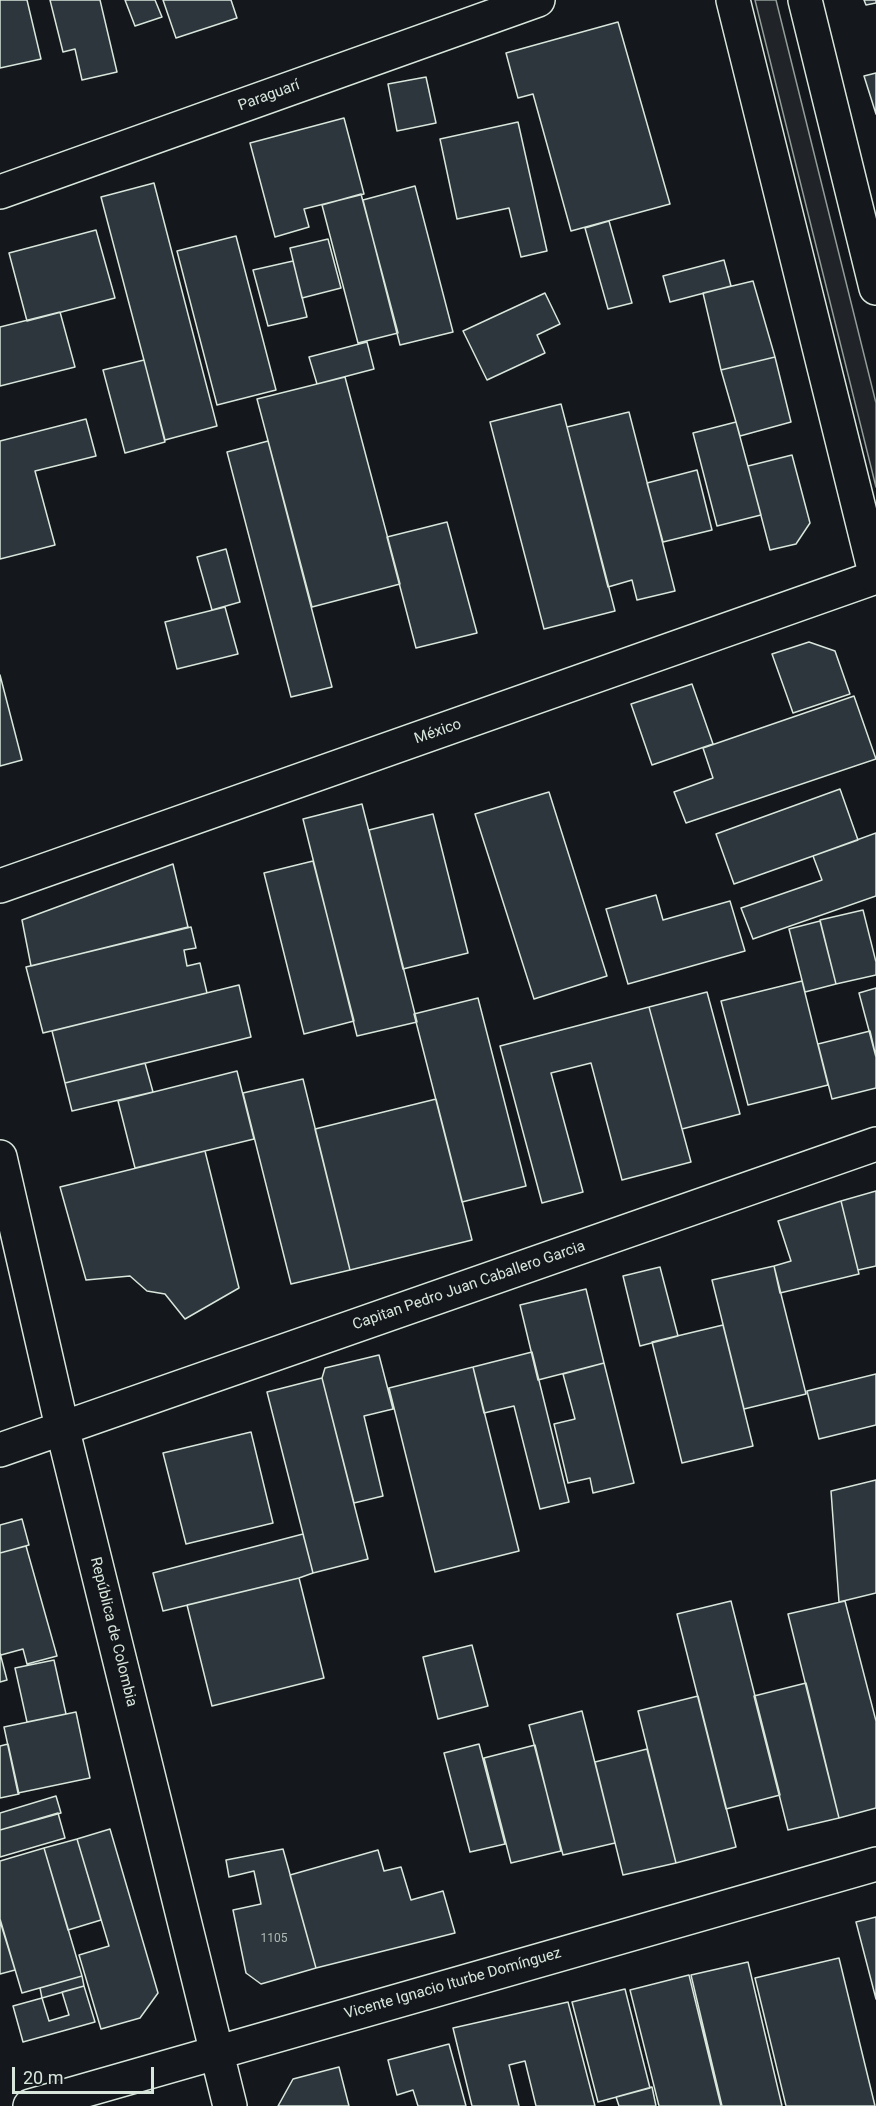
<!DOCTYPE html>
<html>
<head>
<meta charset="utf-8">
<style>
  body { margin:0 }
  #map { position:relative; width:876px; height:2106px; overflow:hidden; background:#14181c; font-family:Roboto,sans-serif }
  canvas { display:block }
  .scale { position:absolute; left:12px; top:2067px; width:142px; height:27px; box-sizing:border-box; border:3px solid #d8e6dc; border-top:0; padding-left:8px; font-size:18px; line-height:21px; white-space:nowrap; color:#d8e6dc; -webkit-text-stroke:4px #14181c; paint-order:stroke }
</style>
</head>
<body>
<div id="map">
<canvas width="876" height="2106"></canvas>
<div class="scale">20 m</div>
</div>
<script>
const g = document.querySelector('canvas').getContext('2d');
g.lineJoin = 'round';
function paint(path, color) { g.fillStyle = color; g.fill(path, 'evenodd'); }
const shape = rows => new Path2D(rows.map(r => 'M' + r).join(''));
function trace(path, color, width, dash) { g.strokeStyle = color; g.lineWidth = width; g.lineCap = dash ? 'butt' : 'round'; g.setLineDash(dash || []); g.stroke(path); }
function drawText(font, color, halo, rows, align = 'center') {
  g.font = font + ' Roboto,sans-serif'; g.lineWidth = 4.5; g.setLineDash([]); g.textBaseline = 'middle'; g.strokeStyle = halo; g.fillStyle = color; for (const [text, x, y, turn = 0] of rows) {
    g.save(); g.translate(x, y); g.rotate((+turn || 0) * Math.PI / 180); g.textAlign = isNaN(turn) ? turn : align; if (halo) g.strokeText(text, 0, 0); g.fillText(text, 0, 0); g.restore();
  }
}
const green = shape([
  [755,0,776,0,876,403,876,487,755,0]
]);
const building = shape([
  [0,0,27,0,41,59,0,68,0,0],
  [50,0,100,0,117,72,82,80,75,49,63,52,50,0],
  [125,0,155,0,162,17,135,26,125,0],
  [163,0,231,0,237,18,176,38,163,0],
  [864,0,876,0,876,3,866,5,864,0],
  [618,22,670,204,571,231,533,94,518,98,506,53,618,22],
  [876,73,876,114,864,76,876,73],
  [426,77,436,123,397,131,388,84,426,77],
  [344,118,364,194,304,209,309,227,275,237,250,143,344,118],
  [518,122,547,251,521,257,509,208,457,219,440,139,518,122],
  [154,183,217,426,165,440,101,197,154,183],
  [415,186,453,332,400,345,363,200,415,186],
  [361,194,398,333,358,343,322,205,361,194],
  [609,221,632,303,608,309,585,228,609,221],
  [96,230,115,298,27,321,9,253,96,230],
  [236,236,276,390,217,405,177,251,236,236],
  [328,239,341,288,302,298,290,248,328,239],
  [724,260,731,286,670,302,663,276,724,260],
  [293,261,307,317,268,326,253,270,293,261],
  [753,281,775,357,721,370,703,293,753,281],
  [545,293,560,324,537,335,545,353,487,380,463,331,545,293],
  [60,312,75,367,0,386,0,327,60,312],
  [367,342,374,369,317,384,309,357,367,342],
  [775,357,791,422,740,436,721,370,775,357],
  [144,360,165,442,125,453,103,370,144,360],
  [345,377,400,584,312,607,257,399,345,377],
  [561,404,615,611,544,629,490,422,561,404],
  [629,412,675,591,637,600,632,580,608,587,567,427,629,412],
  [86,419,96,456,35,471,55,545,0,559,0,441,86,419],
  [736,422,761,515,717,526,693,433,736,422],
  [268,441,332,687,291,697,227,452,268,441],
  [792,455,810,523,796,544,770,550,748,466,792,455],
  [697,470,712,530,663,542,647,483,697,470],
  [447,522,477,633,416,648,387,537,447,522],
  [226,549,240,602,212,610,197,557,226,549],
  [225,607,238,654,177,669,165,622,225,607],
  [809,642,835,651,850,694,793,713,772,654,809,642],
  [0,675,22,760,0,766,0,675],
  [692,684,713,744,652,765,631,704,692,684],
  [854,696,876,759,686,823,674,792,713,778,703,748,854,696],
  [840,789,858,840,734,884,716,834,840,789],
  [549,792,607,976,534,999,475,814,549,792],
  [362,804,417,1022,357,1036,303,819,362,804],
  [433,814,468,953,403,969,369,830,433,814],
  [876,833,876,896,753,939,741,908,822,880,813,856,876,833],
  [313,861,354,1021,304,1034,264,873,313,861],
  [173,864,188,927,31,966,22,920,173,864],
  [656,895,663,920,730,901,745,951,628,984,606,909,656,895],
  [863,910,876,962,876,975,836,984,820,920,863,910],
  [820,921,836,984,805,992,789,929,820,921],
  [191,927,196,948,184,950,187,966,200,963,207,993,43,1033,26,967,191,927],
  [802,981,828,1085,748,1105,721,1001,802,981],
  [239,985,251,1037,65,1083,52,1031,239,985],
  [876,988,876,1057,859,993,876,988],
  [707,992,740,1114,682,1129,649,1007,707,992],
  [478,998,526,1186,462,1202,414,1014,478,998],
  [649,1007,691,1162,622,1180,591,1063,551,1073,583,1192,542,1203,500,1046,649,1007],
  [870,1031,876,1057,876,1088,832,1099,818,1044,870,1031],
  [145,1063,153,1092,72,1111,65,1083,145,1063],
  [237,1071,254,1139,135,1168,118,1101,237,1071],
  [303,1079,350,1270,291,1284,243,1093,303,1079],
  [436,1099,472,1240,350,1270,315,1129,436,1099],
  [205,1151,239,1288,185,1319,165,1294,147,1291,130,1276,86,1280,60,1187,205,1151],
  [876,1191,876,1266,858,1270,841,1201,876,1191],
  [841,1201,859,1274,780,1293,774,1266,791,1261,778,1221,841,1201],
  [774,1266,806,1394,744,1409,712,1280,774,1266],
  [660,1267,678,1336,640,1346,623,1276,660,1267],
  [586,1289,604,1363,538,1380,520,1305,586,1289],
  [723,1325,753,1446,682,1463,652,1342,723,1325],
  [532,1352,569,1502,540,1509,514,1406,484,1413,473,1367,532,1352],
  [379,1355,393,1409,364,1416,383,1496,354,1503,322,1378,325,1368,379,1355],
  [604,1363,634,1483,593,1493,590,1478,568,1483,554,1424,575,1419,563,1374,604,1363],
  [473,1367,519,1551,435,1572,389,1388,473,1367],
  [876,1374,876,1425,819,1439,807,1391,876,1374],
  [322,1378,368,1559,313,1573,267,1392,322,1378],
  [251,1432,273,1523,186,1544,163,1453,251,1432],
  [876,1480,876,1593,839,1602,831,1491,876,1480],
  [22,1519,29,1545,0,1553,0,1525,22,1519],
  [303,1534,313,1573,299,1578,163,1611,153,1573,303,1534],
  [26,1546,57,1656,27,1664,23,1649,1,1655,0,1653,0,1553,26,1546],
  [299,1578,324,1678,212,1706,187,1605,299,1578],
  [731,1601,780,1795,726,1809,677,1614,731,1601],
  [845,1601,876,1721,876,1808,839,1818,788,1614,845,1601],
  [472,1645,488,1706,438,1719,423,1657,472,1645],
  [0,1653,7,1680,0,1682,0,1653],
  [54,1660,66,1714,27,1722,15,1668,54,1660],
  [806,1683,839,1818,788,1830,754,1696,806,1683],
  [698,1696,736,1847,676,1863,638,1711,698,1696],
  [582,1711,615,1843,563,1855,529,1725,582,1711],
  [76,1712,90,1778,18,1793,4,1727,76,1712],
  [8,1744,19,1794,0,1798,0,1746,8,1744],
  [479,1744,505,1844,470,1852,444,1753,479,1744],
  [535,1745,561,1851,511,1863,484,1758,535,1745],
  [647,1749,676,1863,623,1875,595,1762,647,1749],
  [56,1796,61,1813,0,1830,0,1813,56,1796],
  [58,1813,65,1838,0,1857,0,1830,58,1813],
  [110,1829,158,1993,140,2018,101,2029,79,1955,109,1946,77,1839,110,1829],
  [77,1839,101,1920,68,1930,44,1848,77,1839],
  [44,1848,82,1976,22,1993,0,1919,0,1861,44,1848],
  [283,1849,316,1968,261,1984,246,1973,233,1910,261,1904,254,1871,229,1877,226,1860,283,1849],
  [378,1850,384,1871,401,1867,411,1900,443,1891,455,1933,316,1968,290,1875,378,1850],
  [876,1917,876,1999,856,1922,876,1917],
  [0,1921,15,1970,0,1974,0,1921],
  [839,1958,875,2106,786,2106,755,1978,839,1958],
  [748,1962,782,2106,722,2106,691,1975,748,1962],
  [689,1975,721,2106,659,2106,630,1990,689,1975],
  [82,1976,84,1986,42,1998,40,1988,82,1976],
  [84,1986,95,2022,23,2042,13,2006,42,1998,49,2021,69,2015,62,1992,84,1986],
  [625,1989,650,2088,598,2102,572,2002,625,1989],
  [568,2002,595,2106,536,2106,525,2061,509,2065,519,2106,472,2106,453,2028,568,2002],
  [449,2044,466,2106,418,2106,413,2090,397,2095,388,2060,449,2044],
  [339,2067,349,2106,278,2106,293,2079,339,2067],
  [652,2087,656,2106,619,2106,616,2097,652,2087]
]);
const minor = shape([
  [0,192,538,0],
  [0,886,876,577],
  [0,1157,62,1427,230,2106],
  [0,1450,876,1144],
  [30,2106,876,1864]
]);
const primary = shape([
  [733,0,876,577],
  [805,0,876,288]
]);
const numberNames = [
  ["1105",274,1939]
];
const streetNames = [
  ["Paraguarí",269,96,-20],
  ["México",438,732,-19],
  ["Capitan Pedro Juan Caballero Garcia",469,1286,-19],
  ["República de Colombia",113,1632,76],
  ["Vicente Ignacio Iturbe Domínguez",453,1984,-16]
];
paint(green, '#202428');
trace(green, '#939e99', 1.5);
paint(building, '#2c363c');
trace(building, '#d8e6dc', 1.5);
trace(minor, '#d8e6dc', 36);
trace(primary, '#d8e6dc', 36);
trace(minor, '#14181c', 33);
trace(primary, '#14181c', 33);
drawText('12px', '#adbab4', null, numberNames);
drawText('15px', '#d8e6dc', '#14181c', streetNames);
</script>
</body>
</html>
